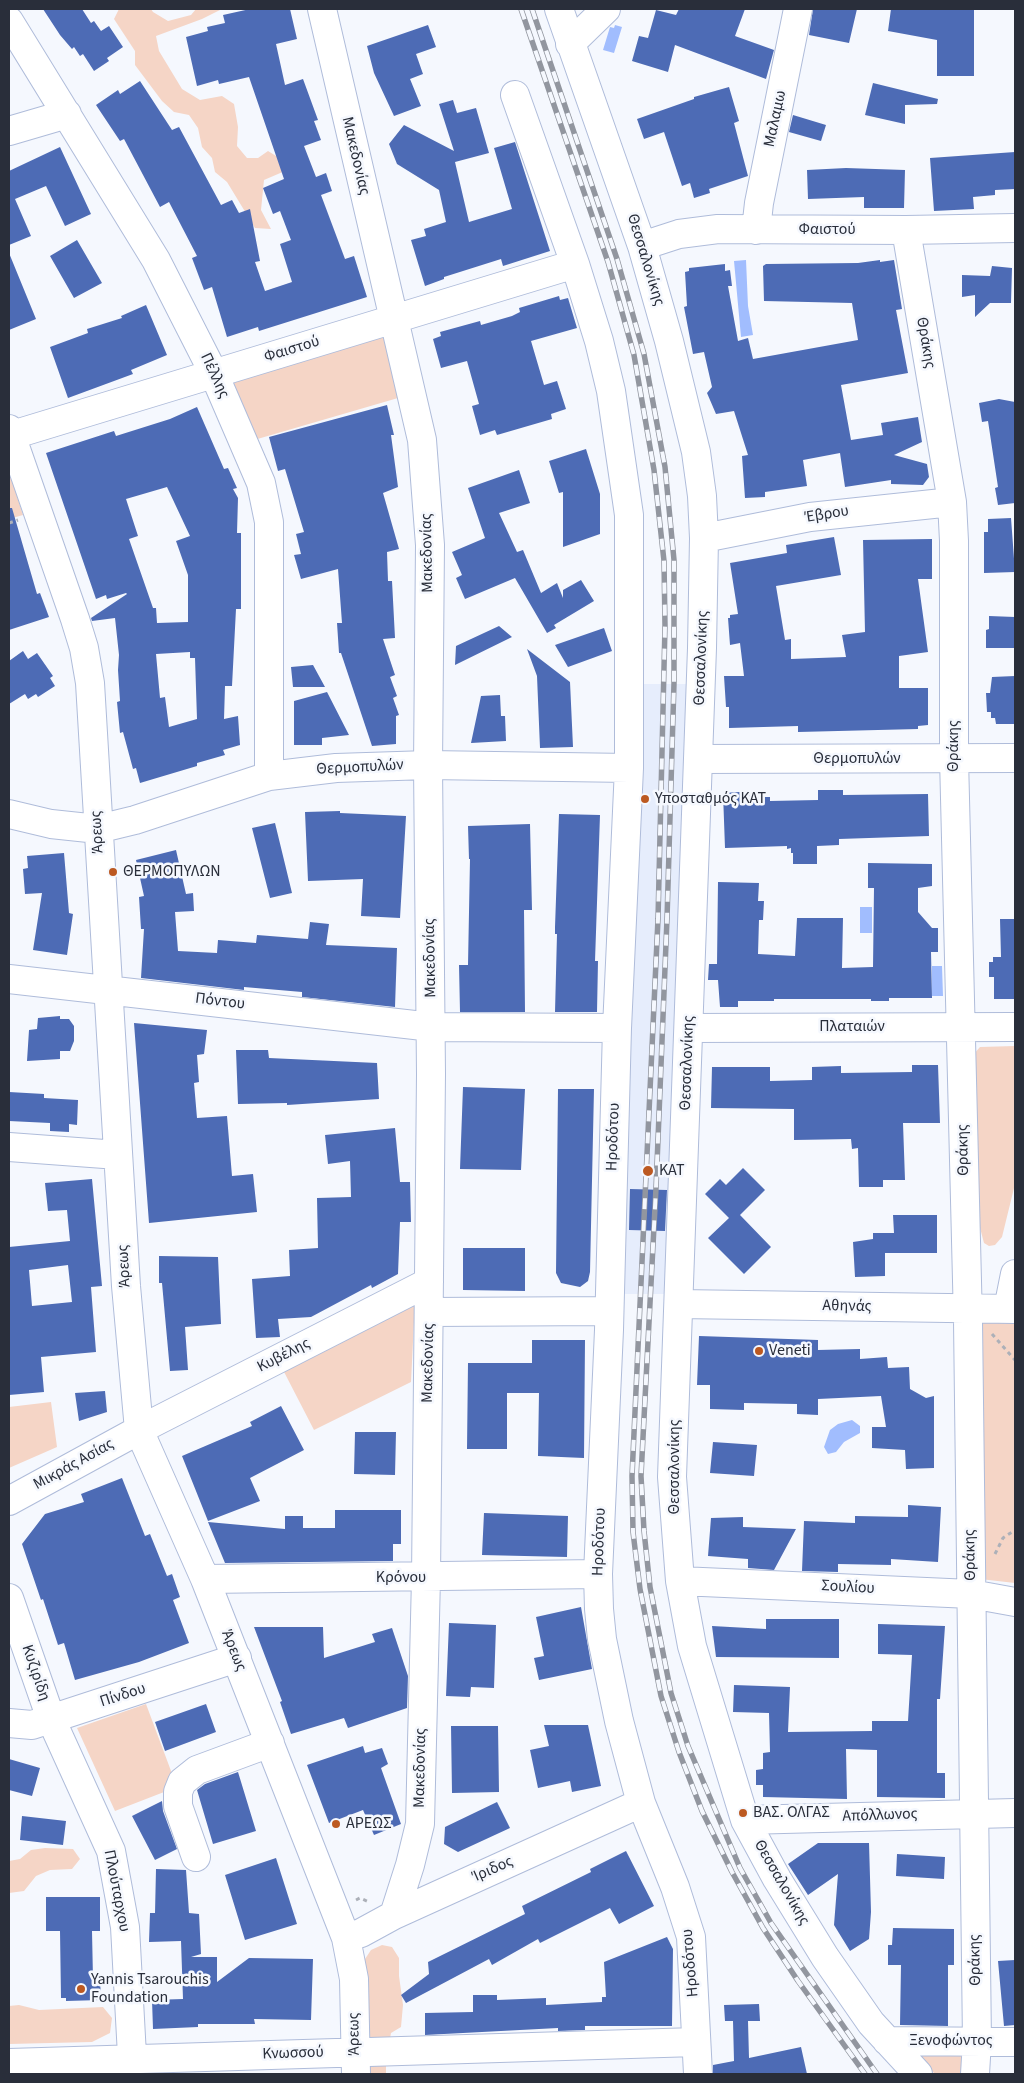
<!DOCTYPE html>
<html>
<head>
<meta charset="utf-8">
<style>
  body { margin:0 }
  #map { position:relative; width:1024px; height:2083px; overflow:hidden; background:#f5f8fe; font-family:"Source Sans 3",sans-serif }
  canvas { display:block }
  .frame { position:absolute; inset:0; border:10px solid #292e3a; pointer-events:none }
</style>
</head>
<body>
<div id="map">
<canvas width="1024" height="2083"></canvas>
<div class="frame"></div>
</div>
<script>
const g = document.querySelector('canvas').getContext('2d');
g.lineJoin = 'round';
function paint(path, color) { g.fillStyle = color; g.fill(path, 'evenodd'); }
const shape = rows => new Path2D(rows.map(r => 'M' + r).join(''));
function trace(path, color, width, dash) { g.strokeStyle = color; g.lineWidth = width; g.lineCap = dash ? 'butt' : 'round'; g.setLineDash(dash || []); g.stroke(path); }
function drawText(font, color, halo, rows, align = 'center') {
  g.font = font + ' "Source Sans 3",sans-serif'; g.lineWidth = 5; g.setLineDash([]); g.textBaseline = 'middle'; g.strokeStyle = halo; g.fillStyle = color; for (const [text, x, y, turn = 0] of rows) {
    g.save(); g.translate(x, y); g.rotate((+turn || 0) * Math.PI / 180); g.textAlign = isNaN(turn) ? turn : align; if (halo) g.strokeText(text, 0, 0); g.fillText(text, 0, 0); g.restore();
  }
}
const built = shape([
  [641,684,691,684,673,1294,621,1294]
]);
const green = shape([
  [119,9,151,9,153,12,168,21,191,15,196,9,222,9,202,19,156,36,159,51,182,89,200,100,222,96,234,104,238,127,237,146,247,158,258,158,268,151,289,164,285,171,264,180,261,210,271,229,255,228,227,182,215,172,212,158,202,147,198,128,189,115,174,112,162,101,135,65,135,51,114,19],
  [386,332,398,398,254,440,229,382],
  [9,471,23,515,9,519],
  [1015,1046,1015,1184,1002,1237,995,1245,989,1246,984,1243,979,1224,973,1055,980,1047],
  [415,1301,411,1382,314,1430,282,1368],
  [983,1318,1015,1318,1015,1583,980,1579],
  [51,1402,57,1447,9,1468,9,1407],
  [146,1704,177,1787,115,1811,77,1728],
  [45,1848,73,1849,80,1859,72,1869,50,1870,36,1876,24,1891,9,1893,9,1861,20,1859,31,1850],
  [382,1945,392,1947,399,1958,399,1976,403,2005,401,2027,391,2033,386,2060,386,2074,366,2074,361,1965,371,1950],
  [19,2005,39,2010,103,2007,112,2018,110,2033,92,2042,9,2044,9,2006],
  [916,2055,962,2055,962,2074,935,2074]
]);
const water = shape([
  [615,25,622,27,614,53,603,50,610,27,614,28],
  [746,260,748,306,753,335,741,337,734,261],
  [860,907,872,907,872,933,860,933],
  [932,966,942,966,943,996,932,996],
  [852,1420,860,1426,860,1433,844,1442,836,1452,828,1454,824,1447,830,1430,838,1424]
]);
const building = shape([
  [43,9,82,9,91,23,94,21,101,31,109,26,123,47,107,58,109,61,94,71,83,54,80,56,74,47,72,49,60,35],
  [250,9,290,9,297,39,276,44,285,85,303,79,318,120,314,121,321,140,304,146,316,177,326,173,332,191,321,195,345,259,354,256,367,297,259,331,258,327,227,337,212,287,204,290,192,258,197,256,169,202,160,207,124,139,120,141,96,105,118,90,120,94,140,81,172,130,179,127,221,205,232,200,239,213,250,209,260,261,255,262,265,291,292,282,280,244,291,240,280,211,273,214,263,188,284,179,249,77,219,84,218,80,197,86,186,37,208,31,207,27,225,23,223,15],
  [679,9,745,9,735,36,774,50,766,79,675,45,668,72,632,61,639,36,648,38,656,10,676,15],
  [813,9,857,9,849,43,809,35],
  [891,9,974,9,974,76,937,76,937,40,888,31],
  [428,25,436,47,416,54,423,74,410,79,421,106,394,116,374,73,367,46],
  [873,83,938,99,937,104,905,105,905,124,865,115],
  [729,87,739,121,734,123,748,176,709,189,710,193,694,198,690,183,682,186,664,132,644,139,637,119,694,99,694,97],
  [453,100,457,113,476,108,489,153,455,162,469,222,512,209,494,148,515,142,550,251,503,266,501,259,444,277,444,279,425,286,411,240,426,236,424,229,446,222,439,190,397,164,389,144,404,125,454,151,439,104],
  [793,115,826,125,821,141,789,132],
  [60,147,91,214,65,226,46,186,15,199,31,236,9,245,9,171],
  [1015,152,1015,189,995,190,995,195,973,197,974,209,934,211,930,158],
  [846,168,905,170,904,208,864,208,864,197,808,199,807,170],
  [77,240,102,283,74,298,50,256],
  [9,253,36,319,9,330],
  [880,260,880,262,894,260,902,309,896,310,908,373,841,385,851,440,883,435,881,423,918,417,922,442,894,455,927,464,929,477,923,485,891,484,891,480,845,487,840,453,803,460,807,486,765,492,765,497,745,498,742,456,748,455,734,411,716,414,707,393,712,387,704,352,693,354,684,307,687,306,685,272,689,271,689,268,725,264,725,271,730,270,732,286,728,286,738,341,748,338,753,359,858,340,852,303,764,301,763,266,766,264,858,263],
  [992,266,1012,268,1011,303,990,303,975,317,975,295,962,297,962,275,990,276],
  [559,296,560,300,568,298,577,328,531,341,544,385,557,381,566,409,551,414,552,419,497,435,495,430,480,435,472,406,479,404,467,361,441,368,433,339,441,336,440,332,480,321,481,325,512,316,520,312,519,308],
  [146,305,167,355,131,370,133,374,68,398,50,347,88,333,87,329,122,318,121,316],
  [999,399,1015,402,1015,503,998,505,995,488,998,487,988,421,982,422,979,403],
  [387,405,394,435,391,435,398,487,383,493,399,549,387,552,388,581,392,581,395,638,383,639,395,675,390,677,397,696,393,698,399,715,396,716,396,744,372,746,341,653,339,653,337,623,342,623,338,569,301,579,294,555,301,554,296,534,304,532,285,469,278,471,269,437],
  [197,407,224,469,228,468,237,488,233,489,238,498,237,533,241,533,241,609,236,609,232,686,225,686,224,719,238,716,240,745,223,750,225,755,197,763,197,766,140,783,136,768,133,769,123,732,120,733,117,702,120,701,118,670,119,655,115,618,92,621,91,618,127,594,126,593,107,599,106,595,96,599,46,453,114,431,116,436,170,419],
  [167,487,190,536,176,541,188,575,188,622,157,623,156,608,153,608,129,539,138,536,126,499],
  [190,652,190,658,195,658,197,719,169,727,165,697,160,698,156,654],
  [586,449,600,494,600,534,563,547,563,492,559,493,549,461],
  [519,470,530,503,499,513,517,552,523,550,541,593,557,583,563,598,563,590,581,580,594,601,554,625,556,628,547,633,515,578,465,599,456,578,462,575,452,552,485,538,468,488],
  [9,508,12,508,37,594,40,593,49,617,9,630],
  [1011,518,1015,572,984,573,984,532,988,532,988,519],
  [834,537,841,575,776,586,785,640,791,639,791,659,846,657,842,635,865,632,863,540,932,539,932,579,918,579,928,652,899,656,899,688,928,688,928,725,918,726,918,729,798,732,798,726,729,728,729,707,726,707,724,676,744,676,740,643,730,645,728,618,730,618,730,615,738,614,730,563,787,553,786,545],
  [989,616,1015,617,1015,648,986,648,986,630,989,629],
  [499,626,512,637,455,665,456,646],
  [604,628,612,651,568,667,555,645],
  [527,649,570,682,573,747,540,748,537,676],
  [23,651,28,659,37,653,53,676,50,678,55,686,38,697,36,694,28,699,25,694,9,704,9,661],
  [313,665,325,687,293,687,291,667],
  [1015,676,1015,724,996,724,995,718,991,718,991,712,987,712,986,693,990,693,992,677],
  [327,692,349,735,322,738,322,745,294,745,294,701],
  [500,695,501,716,505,716,506,741,471,743,481,696],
  [818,790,843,790,843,795,928,794,929,836,839,839,839,845,817,846,817,864,793,864,793,853,791,853,791,848,787,849,787,846,725,848,723,793,756,791,757,797,770,797,770,801,818,800],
  [340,811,340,813,406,816,400,918,361,916,363,879,308,881,305,812],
  [559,814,600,815,595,961,598,961,597,1012,555,1012,557,934,555,934,555,927],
  [275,823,292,893,270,898,252,828],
  [530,824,532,910,524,910,525,1012,460,1012,459,965,468,965,470,859,469,859,468,826],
  [176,850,186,894,193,893,194,911,175,912,178,951,217,953,218,940,256,943,257,935,308,939,310,922,329,924,326,945,397,948,395,1007,302,997,302,992,244,987,244,990,141,978,144,929,141,929,139,897,144,896,136,860],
  [64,853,69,913,73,914,67,955,33,950,42,893,25,894,23,869,28,868,27,856],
  [868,863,932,864,932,886,918,888,918,912,932,928,938,928,938,952,931,952,932,998,889,998,889,1001,871,1001,871,999,774,999,774,1001,738,1001,738,1007,720,1007,718,980,708,980,709,964,717,964,718,882,759,883,758,901,764,901,763,920,759,920,758,954,795,956,797,918,843,918,842,968,873,967,874,888,868,888],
  [1000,919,1015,919,1015,999,994,999,994,977,989,977,989,962,993,962,993,957,1001,957],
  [60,1016,60,1019,69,1019,74,1026,74,1041,70,1051,60,1051,60,1059,27,1061,29,1030,37,1029,38,1018],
  [134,1023,207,1030,204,1054,197,1055,199,1082,194,1083,197,1118,227,1116,232,1176,253,1174,257,1212,149,1223],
  [236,1050,268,1050,269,1058,377,1063,379,1099,287,1105,287,1103,238,1104],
  [912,1065,938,1065,940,1123,903,1123,905,1180,883,1180,883,1187,859,1187,858,1148,852,1149,851,1139,794,1140,794,1109,711,1108,712,1067,770,1067,770,1081,812,1080,812,1067,841,1066,841,1073,912,1072],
  [463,1087,525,1089,521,1170,460,1169],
  [558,1089,594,1089,590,1272,588,1281,580,1287,561,1283,556,1273],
  [9,1092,44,1094,44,1098,78,1100,77,1125,69,1124,69,1132,50,1131,50,1123,9,1121],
  [395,1128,400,1182,410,1182,411,1222,400,1222,398,1274,372,1288,371,1285,311,1317,278,1319,280,1337,256,1338,252,1279,290,1276,289,1250,318,1248,317,1198,351,1197,350,1161,328,1164,325,1135],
  [743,1168,765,1190,740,1215,771,1247,744,1274,708,1238,729,1218,705,1194,720,1179,726,1185],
  [92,1179,102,1286,91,1287,96,1352,41,1357,44,1392,9,1395,9,1247,70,1241,67,1210,48,1211,45,1183],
  [68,1265,72,1302,32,1306,29,1270],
  [630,1189,667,1190,665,1231,629,1230],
  [893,1215,937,1215,937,1253,885,1253,885,1276,855,1277,853,1242,873,1239,873,1233,894,1233],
  [463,1248,525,1248,525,1291,463,1290],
  [159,1256,218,1257,221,1324,185,1327,188,1370,170,1371,162,1283,159,1283],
  [699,1336,818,1340,818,1350,860,1349,860,1359,887,1357,888,1368,909,1367,910,1389,926,1398,934,1396,934,1468,906,1469,905,1450,872,1448,872,1427,886,1427,881,1396,818,1399,818,1415,797,1414,797,1404,744,1403,744,1410,710,1409,710,1385,697,1385],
  [532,1340,585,1340,584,1458,538,1456,539,1393,507,1393,507,1449,467,1449,468,1363,532,1363],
  [105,1391,107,1412,79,1421,75,1393],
  [281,1406,304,1450,250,1478,260,1501,208,1521,182,1456,252,1426,250,1422],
  [355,1432,396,1432,395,1475,354,1474],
  [713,1442,757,1445,754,1476,710,1473],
  [122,1478,145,1536,150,1534,167,1576,172,1574,180,1597,173,1600,189,1643,139,1662,75,1680,64,1643,58,1645,43,1599,41,1600,22,1544,45,1514,84,1502,81,1494],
  [908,1505,941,1507,938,1562,891,1559,891,1565,838,1564,838,1572,802,1571,804,1521,855,1523,855,1516,908,1517],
  [335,1510,401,1510,401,1544,393,1544,393,1561,225,1563,208,1522,285,1529,285,1516,303,1516,303,1528,335,1528],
  [484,1513,568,1516,567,1557,482,1555],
  [743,1517,743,1527,796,1529,774,1570,748,1568,748,1559,708,1556,711,1518],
  [581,1607,592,1669,539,1680,534,1658,544,1656,536,1617],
  [766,1619,839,1619,839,1658,716,1657,712,1626,766,1629],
  [449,1623,496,1625,494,1688,471,1687,470,1697,446,1696],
  [878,1624,945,1626,940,1699,937,1699,937,1773,945,1773,945,1798,877,1797,877,1750,846,1749,847,1799,763,1797,763,1785,756,1785,756,1770,763,1769,763,1753,770,1752,769,1713,733,1712,734,1685,790,1687,788,1732,872,1731,872,1721,908,1721,912,1655,878,1654],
  [254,1627,323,1627,324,1658,375,1642,372,1634,392,1628,408,1676,407,1708,348,1728,344,1718,291,1734,280,1702,282,1701],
  [206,1704,216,1732,165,1751,155,1722],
  [544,1725,588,1725,601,1786,572,1792,570,1781,538,1788,530,1750,549,1746],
  [451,1726,498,1726,499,1792,452,1793],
  [363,1746,365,1753,382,1748,388,1764,381,1768,401,1824,374,1835,363,1810,329,1823,307,1765],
  [9,1759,40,1768,32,1796,9,1790],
  [238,1772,256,1831,213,1844,197,1790,205,1784],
  [162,1801,163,1811,177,1849,155,1860,132,1816],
  [497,1802,510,1828,458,1852,444,1844,445,1827],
  [22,1816,66,1821,63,1845,20,1840],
  [818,1843,869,1843,871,1912,869,1939,850,1951,834,1925,838,1874,808,1895,788,1864],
  [626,1851,654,1906,619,1924,610,1908,540,1943,538,1939,492,1965,489,1959,406,2003,401,1995,429,1974,428,1962,525,1914,522,1906,591,1872,590,1869],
  [897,1854,945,1857,944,1879,896,1876],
  [276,1858,297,1924,245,1940,225,1875],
  [156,1869,186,1870,189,1913,199,1914,201,1954,191,1957,217,1957,217,1982,249,1958,313,1959,311,2020,254,2019,255,2024,198,2024,198,2027,153,2029,152,2000,183,1999,181,1941,149,1942,150,1913,155,1913],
  [46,1897,100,1897,100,1931,92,1931,93,1979,100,1979,101,2000,66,2001,66,1998,61,1998,60,1931,46,1931],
  [893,1928,954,1929,954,1965,948,1965,948,2026,900,2025,901,1965,888,1965,888,1945,892,1945],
  [667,1937,673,1949,672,2026,585,2026,585,2030,558,2031,558,2028,425,2035,425,2013,473,2012,473,1995,497,1995,497,2000,546,1998,546,2005,602,2002,602,1997,606,1997,604,1962],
  [1015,1960,1015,2025,1004,2026,998,1961],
  [759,2004,760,2021,748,2021,749,2058,801,2047,807,2074,713,2074,713,2065,734,2061,733,2021,725,2021,724,2005]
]);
const path = shape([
  [9,523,18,520],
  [992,1334,1015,1360],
  [995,1554,1003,1538,1015,1530],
  [356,1900,360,1898,369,1902]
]);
const minor = shape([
  [322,9,422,440,430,545,428,765,431,1074,426,1578,420,1824,410,1865,394,1915],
  [559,9,642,246,669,341,696,452,702,496,704,538,702,648,672,1477,680,1581,692,1646,745,1820,777,1879,825,1957,871,2023,918,2074],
  [9,21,156,260,214,374,261,483,269,522,269,776],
  [570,44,606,9],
  [515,95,575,264,599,341,611,391,629,515,629,768,617,1028,609,1330,598,1574,599,1609,602,1639,619,1721,641,1803,675,1887,691,1937,698,2074],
  [9,131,67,114],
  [756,230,759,203,798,9],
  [906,230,952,502,954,541,954,758,968,1321,977,2041,975,2074],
  [642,246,679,234,718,229,906,230,1015,228],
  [9,429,75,619,84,648,90,683,126,1286,139,1430,205,1579,346,1938,354,1979,356,2074],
  [9,436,575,264],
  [704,538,810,517,952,502],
  [698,759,1015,758],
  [9,814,51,824,98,829,135,820,269,776,336,768,428,765,629,768],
  [9,979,432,1027,617,1028],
  [689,1028,1015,1027],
  [9,1147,118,1155],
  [679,1304,1015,1309],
  [1008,1309,1015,1274],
  [429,1312,609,1311],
  [9,1501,139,1430,429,1282],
  [205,1579,598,1574],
  [680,1581,971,1594,1015,1602],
  [9,1598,51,1719,111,1851,125,1927,133,2074],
  [9,1723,32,1725,237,1658],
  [745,1820,1015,1813],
  [196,1857,178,1806,178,1792,182,1782,197,1770,270,1743],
  [346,1938,361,1933,394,1915,641,1803],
  [887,2041,1015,2042],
  [9,2063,696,2042]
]);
const rail = shape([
  [521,9,608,262,634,355,654,470,664,561,665,626,658,919,632,1476,633,1532,640,1589,661,1696,679,1752,702,1811,732,1872,763,1928,798,1981,865,2074],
  [532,9,617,259,644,354,665,467,674,560,674,683,667,919,656,1188,641,1476,644,1531,650,1587,671,1693,688,1746,740,1868,771,1923,877,2074]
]);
const markers = [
  [645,799,5,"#bc5921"],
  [113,872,5,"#bc5921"],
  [648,1171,6,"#bc5921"],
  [759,1351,5,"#bc5921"],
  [743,1813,5,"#bc5921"],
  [336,1824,5,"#bc5921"],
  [81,1989,5,"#bc5921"]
];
const streetNames = [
  ["Μαλαμω",776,119,-78],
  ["Μακεδονίας",355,156,77],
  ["Φαιστού",827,230],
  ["Θεσσαλονίκης",645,260,73],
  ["Θράκης",925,343,80],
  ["Φαιστού",292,350,-17],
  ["Πέλλης",214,376,65],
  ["Έβρου",827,515,-9],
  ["Μακεδονίας",428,553,-91],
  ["Θεσσαλονίκης",702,658,-88],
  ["Θράκης",954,746,-90],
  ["Θερμοπυλών",857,759],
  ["Θερμοπυλών",360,768,-3],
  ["Άρεως",98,832,-93],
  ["Μακεδονίας",431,958,-91],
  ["Πόντου",220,1002,7],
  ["Πλαταιών",852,1027],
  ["Θεσσαλονίκης",688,1063,-88],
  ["Ηροδότου",614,1137,-88],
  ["Θράκης",964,1150,-91],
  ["Άρεως",125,1266,-93],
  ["Αθηνάς",847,1307,1],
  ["Κυβέλης",284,1356,-27],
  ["Μακεδονίας",429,1363,-89],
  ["Μικράς Ασίας",74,1465,-29],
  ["Θεσσαλονίκης",675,1467,-90],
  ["Ηροδότου",600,1542,-88],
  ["Θράκης",971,1555,-91],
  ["Κρόνου",401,1578],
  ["Σουλίου",848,1588,3],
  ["Άρεως",233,1651,68],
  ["Κυζιρίδη",35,1673,71],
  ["Πίνδου",123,1696,-18],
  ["Μακεδονίας",421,1768,-89],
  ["Απόλλωνος",880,1816,-2],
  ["Ίριδος",493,1870,-24],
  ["Θεσσαλονίκης",781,1883,60],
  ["Πλούταρχου",116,1891,79],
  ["Θράκης",976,1960,-91],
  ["Ηροδότου",691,1963,-95],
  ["Άρεως",355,2034,-91],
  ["Ξενοφώντος",951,2041],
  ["Κνωσσού",293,2054,-2]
];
const poiNames = [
  ["Υποσταθμός ΚΑΤ",655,799],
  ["ΘΕΡΜΟΠΥΛΩΝ",123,872],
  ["KAT",659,1171],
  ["Veneti",769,1351],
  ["ΒΑΣ. ΟΛΓΑΣ",753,1813],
  ["ΑΡΕΩΣ",346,1824],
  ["Yannis Tsarouchis",91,1980],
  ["Foundation",91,1998]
];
paint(built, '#e6edfc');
paint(green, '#f5d5c6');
paint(water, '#a1bdfe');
paint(building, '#4d6bb5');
trace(minor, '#afbcda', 30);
trace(path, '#acb0b8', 3, [4, 4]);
trace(minor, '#fff', 28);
trace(rail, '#92969f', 5.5);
trace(rail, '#f5f8fe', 4, [11]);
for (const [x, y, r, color] of markers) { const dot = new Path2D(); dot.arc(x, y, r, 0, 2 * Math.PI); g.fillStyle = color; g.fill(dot); trace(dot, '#f5f8fe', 2); }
drawText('16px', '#292e3a', '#f5f8fe', streetNames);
drawText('16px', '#292e3a', '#f5f8fe', poiNames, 'left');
</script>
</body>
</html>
